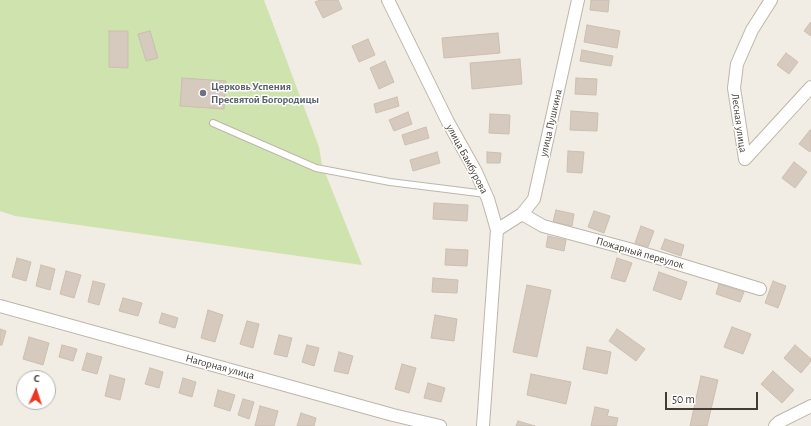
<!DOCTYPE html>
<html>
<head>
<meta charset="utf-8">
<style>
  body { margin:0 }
  #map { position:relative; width:811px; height:426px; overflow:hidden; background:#f1ece4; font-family:"Alegreya Sans",sans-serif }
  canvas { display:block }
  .north { position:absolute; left:16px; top:370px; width:40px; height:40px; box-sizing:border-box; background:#fff; border:1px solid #b3b1ae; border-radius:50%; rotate:3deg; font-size:11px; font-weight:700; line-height:16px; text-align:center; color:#423c34 }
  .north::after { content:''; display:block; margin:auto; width:14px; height:18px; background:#ed361f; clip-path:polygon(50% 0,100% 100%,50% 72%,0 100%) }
  .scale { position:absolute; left:665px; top:392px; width:93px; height:18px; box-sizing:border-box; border:2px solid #423c34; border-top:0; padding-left:5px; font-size:12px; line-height:14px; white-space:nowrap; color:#423c34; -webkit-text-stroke:3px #fff; paint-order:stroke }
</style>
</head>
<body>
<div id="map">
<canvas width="811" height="426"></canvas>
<div class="north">С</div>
<div class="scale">50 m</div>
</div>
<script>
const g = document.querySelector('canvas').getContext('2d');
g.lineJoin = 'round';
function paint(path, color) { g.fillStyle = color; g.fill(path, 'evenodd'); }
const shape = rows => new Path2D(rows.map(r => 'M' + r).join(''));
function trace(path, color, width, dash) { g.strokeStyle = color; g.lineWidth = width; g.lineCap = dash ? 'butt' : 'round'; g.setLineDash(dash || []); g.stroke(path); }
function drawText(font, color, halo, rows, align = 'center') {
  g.font = font + ' "Alegreya Sans",sans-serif'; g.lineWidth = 3; g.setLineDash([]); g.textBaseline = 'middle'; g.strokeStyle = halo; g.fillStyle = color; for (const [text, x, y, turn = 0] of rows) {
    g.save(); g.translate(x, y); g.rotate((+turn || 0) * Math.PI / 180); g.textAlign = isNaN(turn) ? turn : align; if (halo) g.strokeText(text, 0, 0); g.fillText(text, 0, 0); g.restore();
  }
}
const green = shape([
  [0,0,264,0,319,147,322,165,362,265,15,216,0,211]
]);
const building = shape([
  [320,0,338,0,342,9,323,18,315,2,320,0],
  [591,0,609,0,608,12,590,10,591,0],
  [810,23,811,23,811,36,804,31,810,23],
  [587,25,620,31,617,48,584,42,587,25],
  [109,31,128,31,128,68,109,67,109,31],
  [150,31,158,58,146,61,138,34,150,31],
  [498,33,500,53,444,58,442,38,498,33],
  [368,39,375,55,359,62,352,46,368,39],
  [582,50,613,56,611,66,580,61,582,50],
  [786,53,798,62,789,74,777,65,786,53],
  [520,59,522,84,472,89,470,63,520,59],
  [385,61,394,82,379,89,370,68,385,61],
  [182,78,226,81,224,109,180,106,182,78],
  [576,78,597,79,596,95,575,94,576,78],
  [397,97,399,106,376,113,374,104,397,97],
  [571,111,598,113,597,131,570,130,571,111],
  [408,112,412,124,394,131,389,120,408,112],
  [490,114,510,115,509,134,489,133,490,114],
  [426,127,429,138,405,145,402,135,426,127],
  [810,130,811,131,811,150,810,152,799,144,810,130],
  [568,151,584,152,582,173,567,172,568,151],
  [437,152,440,163,413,171,410,160,437,152],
  [487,152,501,153,500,163,487,163,487,152],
  [794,162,807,172,795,188,782,178,794,162],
  [434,203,468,205,467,221,433,219,434,203],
  [556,210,574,214,572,226,553,222,556,210],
  [594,211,610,216,604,233,588,227,594,211],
  [641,226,654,231,648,247,635,243,641,226],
  [548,236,566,240,564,251,546,247,548,236],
  [665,239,684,245,681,256,661,249,665,239],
  [446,249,468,250,467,266,445,265,446,249],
  [17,258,31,262,26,281,12,277,17,258],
  [617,258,632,263,625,282,611,278,617,258],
  [41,265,55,269,50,290,36,286,41,265],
  [66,271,81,275,74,298,60,294,66,271],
  [659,272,687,282,681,300,653,290,659,272],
  [433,278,458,280,457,293,432,292,433,278],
  [93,281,105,284,99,305,88,302,93,281],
  [773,281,786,286,778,308,765,303,773,281],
  [719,284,744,292,740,302,716,294,719,284],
  [527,285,551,290,537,357,513,352,527,285],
  [123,298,142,303,138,316,119,311,123,298],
  [208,310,223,315,215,342,201,338,208,310],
  [162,313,178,318,175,328,159,323,162,313],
  [435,315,457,319,454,341,431,338,435,315],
  [247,321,259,324,253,348,240,344,247,321],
  [732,327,751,334,743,354,724,347,732,327],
  [0,329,6,331,2,345,0,345,0,329],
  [617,329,645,349,636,361,609,341,617,329],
  [279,335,292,338,287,357,274,354,279,335],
  [29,337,49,343,43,365,23,359,29,337],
  [62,345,77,349,73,361,59,357,62,345],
  [307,345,319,348,314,366,302,362,307,345],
  [795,345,811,359,811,361,801,373,784,358,795,345],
  [587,347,611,352,607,374,583,369,587,347],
  [339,352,353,356,348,374,334,371,339,352],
  [87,353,102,357,97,374,82,370,87,353],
  [402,364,416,368,409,393,395,389,402,364],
  [150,368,163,372,159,388,145,384,150,368],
  [773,371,794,390,782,403,761,384,773,371],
  [531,374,571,382,566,404,527,395,531,374],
  [110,375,125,379,120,400,105,396,110,375],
  [701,376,718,380,707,426,690,426,701,376],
  [183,378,196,382,192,397,179,393,183,378],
  [428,383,445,388,441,402,424,398,428,383],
  [218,390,235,395,230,411,214,406,218,390],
  [243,399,254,402,249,419,238,415,243,399],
  [260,406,278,411,274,426,255,426,260,406],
  [595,407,609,410,607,416,618,418,616,426,591,426,595,407],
  [301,413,316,418,314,426,297,426,301,413],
  [518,421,535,426,516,426,518,421]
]);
const lane = shape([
  [213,123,316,168,390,182,486,194]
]);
const street = shape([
  [388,0,448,122,476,172,488,199,497,230,483,426],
  [745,159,734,88,737,64,752,30,771,0],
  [745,159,811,87],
  [522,214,543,226,629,249,760,289],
  [497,230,522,214,534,199,578,0],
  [0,306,393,415,440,426],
  [775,426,779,422,811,406]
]);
const markers = [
  [203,93,4,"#6b7280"]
];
const worshipNames = [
  ["Церковь Успения",211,87],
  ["Пресвятой Богородицы",211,100]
];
const streetNames = [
  ["улица Пушкина",551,123,-77],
  ["Лесная улица",739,123,82],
  ["улица Бамбурова",467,159,62],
  ["Пожарный переулок",640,253,16],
  ["Нагорная улица",220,367,15]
];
paint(green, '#cee3ae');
paint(building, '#d5cabd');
trace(building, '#ccbfae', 1);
trace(lane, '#beb6aa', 8);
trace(street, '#beb6aa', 14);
trace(lane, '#fff', 6);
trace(street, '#fff', 12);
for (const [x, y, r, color] of markers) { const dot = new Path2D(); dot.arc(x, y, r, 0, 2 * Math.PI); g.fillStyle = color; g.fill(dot); trace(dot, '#fff', 1.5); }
drawText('bold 11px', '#5b616d', '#fff', worshipNames, 'left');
drawText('11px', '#423c34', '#fff', streetNames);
</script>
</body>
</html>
